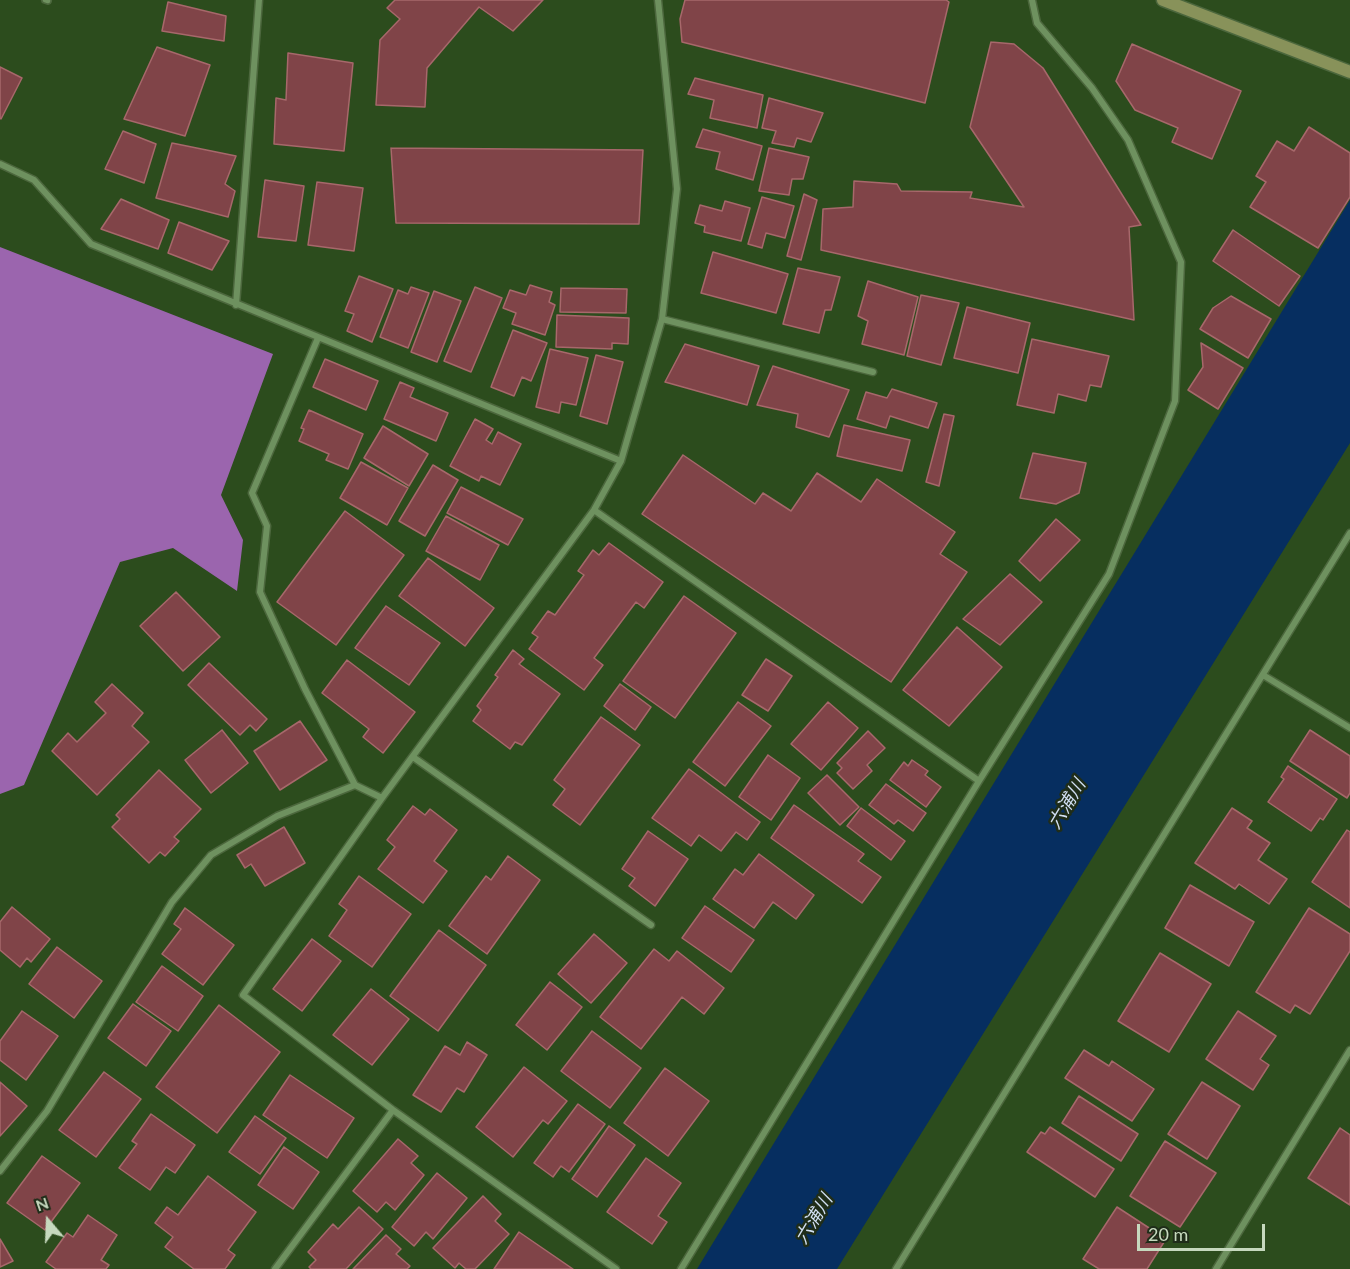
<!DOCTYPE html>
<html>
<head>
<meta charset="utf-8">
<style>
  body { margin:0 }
  #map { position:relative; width:1350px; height:1269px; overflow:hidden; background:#2c4c1d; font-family:Lato,sans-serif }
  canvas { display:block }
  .north { position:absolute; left:18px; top:1191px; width:60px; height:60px; -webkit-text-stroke:4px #1f2d19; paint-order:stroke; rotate:341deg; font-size:16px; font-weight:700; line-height:24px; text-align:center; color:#c6d9be }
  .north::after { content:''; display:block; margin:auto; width:21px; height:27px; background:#c6d9be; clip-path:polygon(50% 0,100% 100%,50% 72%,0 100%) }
  .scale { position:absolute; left:1137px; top:1224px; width:128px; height:27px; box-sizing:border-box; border:3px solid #c6d9be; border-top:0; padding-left:8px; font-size:18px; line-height:21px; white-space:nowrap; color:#c6d9be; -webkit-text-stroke:4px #1f2d19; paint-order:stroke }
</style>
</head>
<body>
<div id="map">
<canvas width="1350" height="1269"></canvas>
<div class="north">N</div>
<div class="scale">20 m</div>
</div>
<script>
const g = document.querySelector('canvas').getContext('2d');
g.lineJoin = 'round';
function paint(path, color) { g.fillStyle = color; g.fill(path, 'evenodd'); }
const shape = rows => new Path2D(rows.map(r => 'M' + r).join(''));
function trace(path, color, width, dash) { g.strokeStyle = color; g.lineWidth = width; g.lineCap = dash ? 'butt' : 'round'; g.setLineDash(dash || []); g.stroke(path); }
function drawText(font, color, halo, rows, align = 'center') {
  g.font = font + ' Lato,"Noto Sans JP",sans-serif'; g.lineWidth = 5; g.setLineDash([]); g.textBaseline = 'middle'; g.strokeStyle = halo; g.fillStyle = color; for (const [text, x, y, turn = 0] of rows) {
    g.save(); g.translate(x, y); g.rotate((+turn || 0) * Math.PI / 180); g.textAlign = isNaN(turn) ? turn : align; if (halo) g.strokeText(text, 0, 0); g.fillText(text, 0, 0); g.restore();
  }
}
const forest = shape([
  [0,247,273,354,221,495,243,540,237,591,173,548,120,562,24,785,0,794]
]);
const water = shape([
  [1350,200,1350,443,837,1269,697,1269]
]);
const building = shape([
  [395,0,543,0,513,31,479,7,427,68,425,107,376,105,380,40,400,19,387,8,395,0],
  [685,0,946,0,949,2,925,103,682,42,680,19,685,0],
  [168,2,226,16,224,41,162,31,168,2],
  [991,42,1014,44,1043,68,1141,225,1129,227,1134,320,821,250,823,209,853,207,854,181,897,184,901,191,972,192,970,198,1024,207,970,127,991,42],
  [1132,44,1241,91,1212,159,1172,142,1178,128,1135,110,1116,81,1132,44],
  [157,47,210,65,185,136,124,119,157,47],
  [288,53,353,63,344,151,274,144,276,98,286,100,288,53],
  [0,67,22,78,1,119,0,118,0,67],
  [695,78,763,95,757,128,710,118,714,100,688,94,695,78],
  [769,98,823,113,811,142,797,138,794,147,772,143,776,131,762,128,769,98],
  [1309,127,1350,153,1350,197,1318,248,1250,207,1266,182,1256,176,1277,141,1294,151,1309,127],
  [703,129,762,146,753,180,716,169,720,152,696,147,703,129],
  [123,131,156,144,144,183,105,169,123,131],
  [172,143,236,156,225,184,235,191,228,217,156,198,172,143],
  [391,148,643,150,639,224,396,223,391,148],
  [769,148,809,157,803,179,792,179,789,195,759,191,769,148],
  [265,180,304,186,296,241,258,237,265,180],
  [317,182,363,188,354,251,308,245,317,182],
  [804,194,817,200,801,260,787,256,804,194],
  [762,197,794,206,785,238,766,233,762,248,748,244,762,197],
  [121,199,169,220,158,249,101,229,121,199],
  [725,201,750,208,741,241,704,232,705,226,695,223,700,205,722,211,725,201],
  [179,222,229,241,212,270,168,253,179,222],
  [1233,230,1300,276,1279,306,1213,261,1233,230],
  [713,252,788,274,776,313,701,293,713,252],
  [798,268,840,277,831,310,825,310,819,333,783,324,798,268],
  [359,276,393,289,372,342,347,331,354,314,345,311,359,276],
  [868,281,918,297,904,355,862,344,868,321,858,316,868,281],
  [530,285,552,292,549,302,555,305,545,335,512,324,516,313,503,308,510,290,526,295,530,285],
  [411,287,429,293,408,348,380,337,398,290,408,294,411,287],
  [475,287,502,298,471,372,444,361,475,287],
  [561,288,627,289,626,313,560,312,561,288],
  [434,291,461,301,437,362,411,352,434,291],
  [921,295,959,303,941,365,907,356,921,295],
  [1231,296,1271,319,1248,358,1200,329,1213,308,1231,296],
  [967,307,1030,323,1018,373,954,358,967,307],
  [557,315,629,318,628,344,612,343,612,349,556,347,557,315],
  [513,330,547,343,531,381,522,377,514,396,491,387,513,330],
  [1032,339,1109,356,1101,387,1090,385,1086,401,1058,394,1054,413,1017,405,1032,339],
  [1201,343,1243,368,1218,409,1188,390,1203,367,1201,343],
  [685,344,759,366,747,405,665,382,685,344],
  [550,349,588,358,576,405,561,402,559,413,536,407,550,349],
  [596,355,623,362,607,424,580,416,596,355],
  [325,359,378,381,366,410,313,387,325,359],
  [773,366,849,390,829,437,796,427,798,414,757,405,773,366],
  [400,382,414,388,410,397,448,413,436,441,384,419,400,382],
  [892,389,937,403,928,428,890,416,886,428,857,419,866,392,887,398,892,389],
  [309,410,363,434,348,469,326,460,329,454,299,441,304,429,301,428,309,410],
  [944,414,954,416,939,486,926,482,944,414],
  [475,419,493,429,486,440,492,444,498,432,521,444,500,485,481,476,479,481,450,466,475,419],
  [844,425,910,440,902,471,837,456,844,425],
  [383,426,428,454,409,486,364,458,383,426],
  [1033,453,1086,463,1079,493,1056,504,1020,498,1033,453],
  [683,455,755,504,763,493,791,511,817,473,861,502,877,479,955,532,940,554,967,572,891,682,642,514,683,455],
  [361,462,408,488,387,525,340,498,361,462],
  [433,465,458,480,425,536,399,521,433,465],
  [461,487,523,519,508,545,447,513,461,487],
  [345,511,404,555,336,645,277,602,345,511],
  [446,516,499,545,480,580,426,551,446,516],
  [1056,519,1080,540,1040,581,1019,561,1056,519],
  [609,543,663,582,644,608,636,602,594,658,603,665,584,690,529,649,538,637,532,633,548,611,555,615,584,575,578,571,593,550,599,555,609,543],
  [428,558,494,608,465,646,399,596,428,558],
  [1010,574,1042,602,1000,645,963,619,1010,574],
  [176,592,220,637,183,671,140,626,176,592],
  [684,596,736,633,675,718,623,681,684,596],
  [386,606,440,643,409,685,355,648,386,606],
  [957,627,1002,667,949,726,903,690,957,627],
  [513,650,524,659,519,664,560,694,522,745,515,742,510,749,473,721,481,710,477,706,498,677,495,675,513,650],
  [766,659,792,676,768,711,742,695,766,659],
  [347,660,415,712,383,753,363,737,369,729,322,693,347,660],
  [209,663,267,719,256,731,250,725,240,735,188,685,209,663],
  [112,684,143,713,132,726,149,742,97,795,52,751,68,733,77,742,106,713,95,702,112,684],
  [620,684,651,707,635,730,604,706,620,684],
  [738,702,771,726,725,786,693,762,738,702],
  [828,702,858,728,821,770,791,744,828,702],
  [601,717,640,745,580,825,553,805,565,789,554,780,601,717],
  [300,721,327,760,280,790,254,751,300,721],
  [222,730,248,763,211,793,185,760,222,730],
  [1310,730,1350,756,1350,793,1347,798,1290,761,1310,730],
  [868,731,885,748,867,765,872,771,853,789,837,773,842,768,837,763,868,731],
  [768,755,800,778,771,820,739,797,768,755],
  [912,760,928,771,925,775,941,787,926,807,890,780,904,762,908,766,912,760],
  [1288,766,1337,799,1323,820,1320,818,1311,831,1268,802,1284,779,1281,777,1288,766],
  [689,769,760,822,747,840,736,832,721,851,699,835,691,846,652,818,689,769],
  [159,770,201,809,174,837,179,841,165,856,160,852,149,863,112,827,120,819,116,815,159,770],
  [827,775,859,807,840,825,808,793,827,775],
  [886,784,926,813,913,831,898,820,894,824,869,805,886,784],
  [794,805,864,854,858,861,881,877,862,903,771,838,794,805],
  [413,806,425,815,430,809,457,830,434,861,447,871,423,903,378,869,395,847,387,840,413,806],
  [861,808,905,841,891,860,847,826,861,808],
  [1232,808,1252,821,1247,828,1270,843,1258,860,1287,879,1269,904,1239,884,1235,889,1195,863,1232,808],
  [284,827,305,863,265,886,251,864,245,868,237,855,284,827],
  [1347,830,1350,832,1350,908,1312,882,1347,830],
  [648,831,688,859,655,906,629,886,635,878,622,869,648,831],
  [759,854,814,895,796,919,773,902,754,928,713,899,735,869,743,875,759,854],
  [508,856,540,880,487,954,449,926,486,876,491,880,508,856],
  [359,876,411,914,372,967,329,936,347,910,339,904,359,876],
  [1190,885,1254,922,1229,966,1165,928,1190,885],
  [705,906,754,940,731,972,682,938,705,906],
  [12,907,50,939,31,962,27,958,20,967,0,950,0,922,12,907],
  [185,908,234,945,203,985,162,954,181,929,174,924,185,908],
  [1309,908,1350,934,1350,951,1310,1014,1295,1005,1290,1013,1256,992,1309,908],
  [439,930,486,965,438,1031,390,996,439,930],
  [594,934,627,963,591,1003,558,974,594,934],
  [312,939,341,961,302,1011,273,989,312,939],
  [57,947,102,981,74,1018,29,984,57,947],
  [654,949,669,961,677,951,724,988,704,1014,682,997,641,1049,600,1017,654,949],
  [1160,953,1211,984,1169,1052,1118,1021,1160,953],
  [162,966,203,996,178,1031,136,1002,162,966],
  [550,982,582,1007,547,1050,516,1025,550,982],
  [371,989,409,1019,372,1065,333,1035,371,989],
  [133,1004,171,1031,146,1066,108,1038,133,1004],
  [219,1005,280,1052,217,1133,156,1087,219,1005],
  [22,1011,58,1036,26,1080,0,1060,0,1041,22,1011],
  [1238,1011,1276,1036,1260,1059,1269,1065,1253,1090,1206,1059,1238,1011],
  [592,1031,641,1068,610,1108,561,1071,592,1031],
  [467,1042,487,1055,464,1092,457,1088,441,1112,413,1095,445,1046,460,1055,467,1042],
  [1084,1050,1109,1066,1112,1061,1154,1089,1132,1121,1065,1078,1084,1050],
  [524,1067,567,1101,548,1124,543,1120,513,1157,476,1127,524,1067],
  [665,1068,709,1101,668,1156,624,1123,665,1068],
  [104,1072,141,1099,96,1157,59,1130,104,1072],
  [290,1075,354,1118,327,1158,263,1115,290,1075],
  [0,1082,27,1106,0,1136,0,1082],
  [1202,1082,1240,1106,1207,1159,1168,1134,1202,1082],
  [1079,1096,1138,1134,1121,1161,1062,1123,1079,1096],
  [578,1104,605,1124,569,1172,561,1166,553,1177,534,1163,578,1104],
  [151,1114,195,1145,175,1173,166,1167,150,1190,119,1168,137,1144,132,1141,151,1114],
  [255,1116,286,1138,260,1174,229,1152,255,1116],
  [609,1126,635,1145,597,1197,572,1179,609,1126],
  [1050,1127,1114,1169,1095,1197,1027,1152,1041,1132,1045,1134,1050,1127],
  [1340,1128,1350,1135,1350,1205,1308,1178,1340,1128],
  [398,1139,418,1156,411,1163,424,1175,395,1210,386,1202,377,1212,353,1191,398,1139],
  [1165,1141,1216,1173,1180,1227,1130,1196,1165,1141],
  [284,1147,319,1172,293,1209,258,1185,284,1147],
  [42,1156,80,1183,45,1230,7,1203,42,1156],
  [646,1158,681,1183,658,1216,667,1222,652,1244,607,1212,646,1158],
  [437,1173,467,1198,433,1239,426,1232,414,1246,392,1227,437,1173],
  [208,1176,256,1212,228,1250,235,1255,225,1269,194,1269,165,1247,173,1237,155,1223,167,1207,178,1215,208,1176],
  [483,1196,501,1214,495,1221,509,1234,475,1269,466,1269,459,1263,455,1268,433,1248,483,1196],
  [359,1207,383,1229,346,1269,311,1269,309,1267,316,1260,308,1252,333,1224,338,1229,359,1207],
  [1117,1207,1166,1239,1147,1269,1099,1269,1083,1259,1117,1207],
  [88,1215,117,1235,101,1260,109,1265,106,1269,56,1269,46,1262,67,1233,73,1237,88,1215],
  [519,1232,573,1269,494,1269,519,1232],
  [386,1235,401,1249,396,1254,410,1266,407,1269,353,1269,386,1235],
  [0,1239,13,1261,0,1267,0,1239]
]);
const lane = shape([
  [45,0,48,1]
]);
const street = shape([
  [0,164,34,180,91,244,621,461,662,319,677,189,658,0],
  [236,305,259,0],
  [662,319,873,372],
  [318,338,252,493,267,526,260,592,305,689,355,785,382,798],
  [594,510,979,781],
  [1263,675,1350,728],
  [413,757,651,925],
  [0,1171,47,1111,172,902,211,855,277,816,355,785],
  [275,1269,393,1110],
  [616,1269,393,1110,243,995,382,798,594,510,621,461],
  [681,1269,979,781,1109,574,1175,401,1181,262,1128,140,1092,88,1037,23,1032,0],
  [896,1269,1350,533],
  [1216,1269,1350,1050]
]);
const secondary = shape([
  [1163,0,1350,72]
]);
const waterNames = [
  ["六浦川",1067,804,-59],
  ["六浦川",814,1219,-59]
];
paint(forest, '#9b65ae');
paint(water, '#062e60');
paint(building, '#804448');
trace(building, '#a7686b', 1.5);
trace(lane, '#4c673d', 8);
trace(street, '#4c673d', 9);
trace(secondary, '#4c673d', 15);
trace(lane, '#6e915f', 4.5);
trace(street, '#6e915f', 6);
trace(secondary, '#88925a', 12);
drawText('italic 18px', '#d1dff2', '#1f2d19', waterNames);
</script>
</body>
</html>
